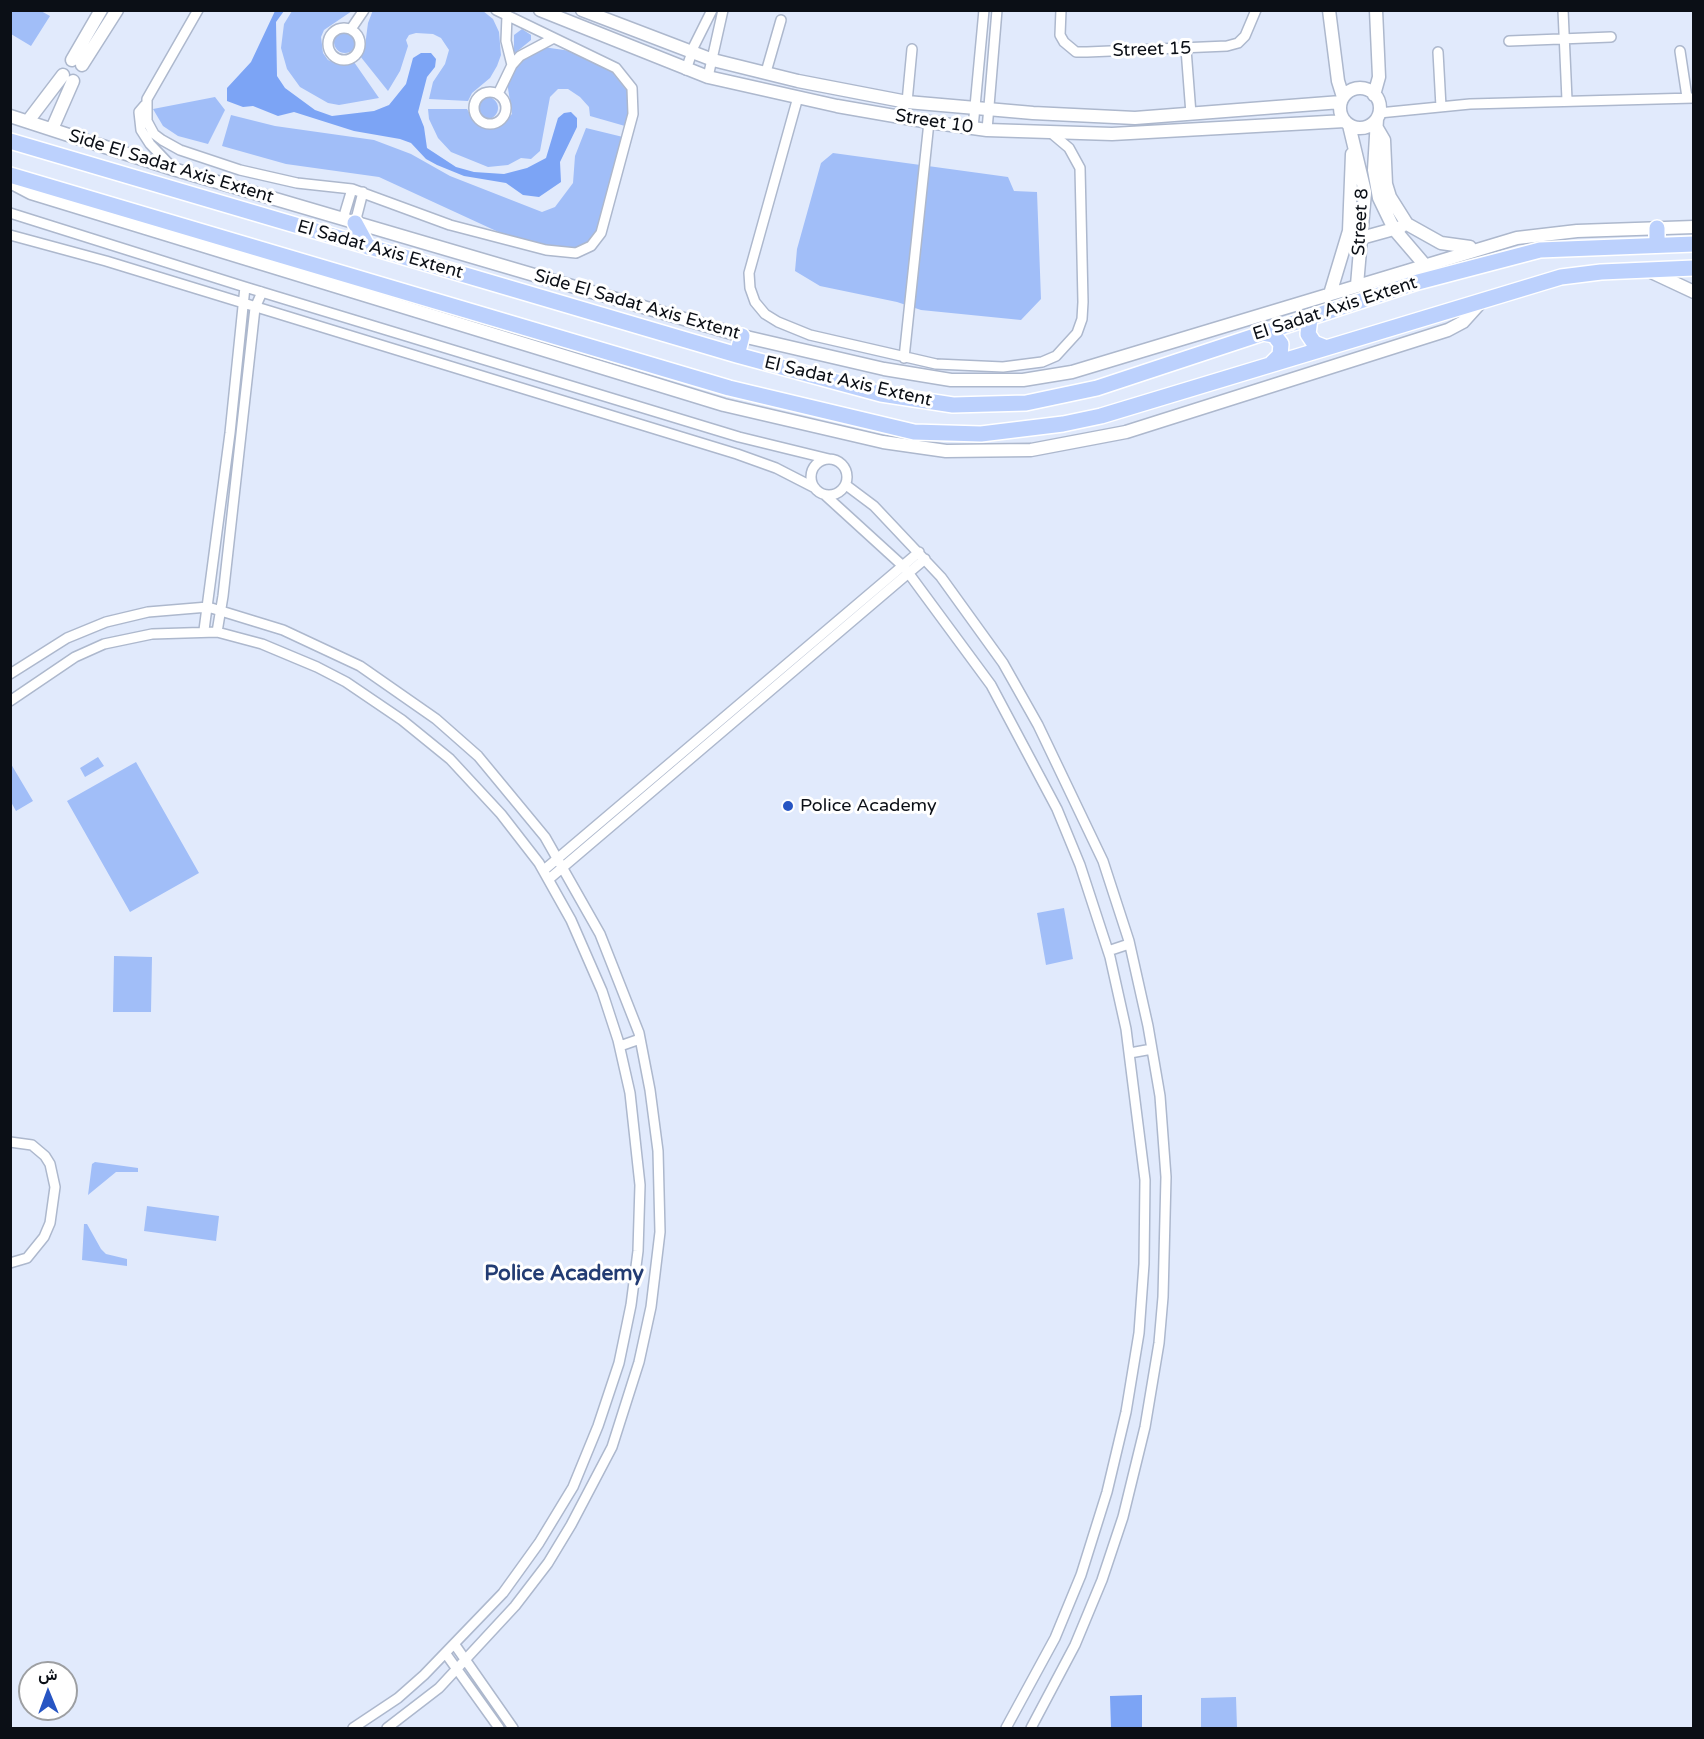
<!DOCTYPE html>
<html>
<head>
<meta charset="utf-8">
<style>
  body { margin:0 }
  #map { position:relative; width:1704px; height:1739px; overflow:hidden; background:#e1eafc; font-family:"Varela Round",Vazirmatn,sans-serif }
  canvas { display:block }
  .frame { position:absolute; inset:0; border:12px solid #0b0f16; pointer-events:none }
  .north { position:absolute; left:18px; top:1661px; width:60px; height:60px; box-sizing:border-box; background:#fff; border:2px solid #9d9fa2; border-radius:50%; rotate:359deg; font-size:16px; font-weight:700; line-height:24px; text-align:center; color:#0b0f16 }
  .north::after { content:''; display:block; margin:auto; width:21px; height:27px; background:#2755c3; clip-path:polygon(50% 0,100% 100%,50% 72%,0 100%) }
</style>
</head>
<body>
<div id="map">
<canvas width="1704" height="1739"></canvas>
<div class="frame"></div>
<div class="north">ش</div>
</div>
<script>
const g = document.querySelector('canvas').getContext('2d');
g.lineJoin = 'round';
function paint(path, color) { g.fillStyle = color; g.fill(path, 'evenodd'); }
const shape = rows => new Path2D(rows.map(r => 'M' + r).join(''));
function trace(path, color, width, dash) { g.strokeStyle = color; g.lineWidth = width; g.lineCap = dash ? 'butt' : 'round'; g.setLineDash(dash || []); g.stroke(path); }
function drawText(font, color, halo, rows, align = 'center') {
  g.font = font + ' "Varela Round",sans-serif'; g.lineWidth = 6; g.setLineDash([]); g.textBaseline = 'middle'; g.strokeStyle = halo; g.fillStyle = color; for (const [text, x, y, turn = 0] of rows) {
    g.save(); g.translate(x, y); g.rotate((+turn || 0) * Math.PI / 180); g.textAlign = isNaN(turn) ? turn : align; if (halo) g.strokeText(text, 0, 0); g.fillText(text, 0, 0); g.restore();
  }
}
const green = shape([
  [11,10,41,11,50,16,31,46,11,34],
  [373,10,483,11,493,19,499,32,501,55,497,66,490,78,472,93,468,101,429,99,433,82,445,64,449,50,441,38,433,34,416,33,409,35,406,40,408,46,400,71,388,91,360,56,365,46,368,23],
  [292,11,352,11,324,30,321,37,323,53,328,60,340,65,354,62,379,98,339,105,328,103,300,87,287,69,281,48,284,24],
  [522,29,531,35,531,40,514,54,514,35],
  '334 42a11 11 0 1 1 22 0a11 11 0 1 1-22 0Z',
  [543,47,571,51,608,67,628,92,630,103,625,126,590,116,589,107,580,97,568,89,558,89,550,97,540,151,531,159,521,158,508,165,488,167,451,152,438,138,429,119,428,109,467,109,476,124,496,128,512,114,507,82,512,70,521,60],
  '476 108a11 11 0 1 1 22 0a11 11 0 1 1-22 0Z',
  [215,97,225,110,208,144,178,136,163,126,153,109],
  [231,115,275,126,374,140,411,154,450,176,542,212,555,207,573,183,575,156,586,128,623,137,603,219,594,239,572,251,518,241,379,177,286,164,222,146],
  [833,153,1008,177,1014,191,1037,192,1041,299,1021,320,921,310,897,302,820,286,795,271,797,249,821,163],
  [98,757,104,766,85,777,80,768],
  [136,762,199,873,130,912,67,801],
  [11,764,33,801,16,811,11,802],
  [1064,908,1073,959,1046,965,1037,913],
  [114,956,152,957,151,1012,113,1012],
  [95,1162,138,1168,138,1172,116,1172,88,1195,92,1164],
  [147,1206,219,1216,216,1241,144,1231],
  [84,1224,87,1224,101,1249,106,1254,127,1259,127,1266,82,1260],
  [1236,1697,1237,1728,1201,1728,1201,1698]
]);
const water = shape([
  [275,11,284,11,276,22,277,76,285,88,315,110,332,116,374,111,389,105,406,84,413,58,421,53,431,53,436,59,435,67,427,77,418,112,424,127,427,148,456,167,474,172,504,174,527,168,546,158,558,118,564,113,571,112,577,118,577,127,560,162,561,182,539,197,523,195,506,183,464,176,437,165,426,159,411,143,400,139,354,131,294,112,278,116,253,106,243,107,227,101,227,88,251,62],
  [1142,1695,1142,1728,1111,1728,1110,1696]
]);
const minor = shape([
  [198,10,147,99,147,121,154,134,162,140,180,150,240,170,297,183,352,189,450,225,546,250,576,253,591,246,601,233,633,114,632,88,616,68,496,10],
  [1061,10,1060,35,1064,42,1076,52,1087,52,1227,46,1238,43,1245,36,1256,10],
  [1563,10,1567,100],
  [507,16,506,41,512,65],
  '328 44a16 16 0 1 1 32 0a16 16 0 1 1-32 0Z',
  [351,29,364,10],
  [1509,41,1611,37],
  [1186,49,1191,114],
  [1680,51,1687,97],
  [1438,52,1441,107],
  [686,70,694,46,712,10],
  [766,72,781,20],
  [708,77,723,10],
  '474 108a16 16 0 1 1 32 0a16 16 0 1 1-32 0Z',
  [498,94,512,65,520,56,552,39],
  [798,97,749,273,750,288,755,302,765,314,778,322,810,335,936,364,1003,367,1042,362,1056,356,1077,333,1082,319,1083,302,1080,168,1069,148,1050,132],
  [907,102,912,49],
  [145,105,139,112,141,130,150,144,172,167],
  [1379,113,1470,104,1694,98],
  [973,128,984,10],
  [987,130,997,10],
  [10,213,245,287,739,437,829,459],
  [343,219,352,189],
  [355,223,363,192],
  [10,235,106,261,737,454,776,468,815,488],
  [904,358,929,122],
  '811 477a18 18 0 1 1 36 0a18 18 0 1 1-36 0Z',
  [846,485,874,506,941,577,1003,663,1038,725,1103,861,1129,941,1148,1026,1160,1096,1166,1177,1163,1297,1159,1343,1145,1427,1123,1517,1102,1580,1075,1645,1031,1728],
  [825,495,904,567,991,685,1057,809,1080,865,1110,957,1126,1029,1145,1180,1144,1264,1139,1333,1126,1412,1107,1492,1081,1575,1055,1638,1006,1728],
  [204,630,230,433,245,287],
  [217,632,223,596,255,308,262,292],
  [10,674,67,638,106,622,148,612,208,607,283,630,360,666,436,719,478,756,545,837,600,934,639,1033,650,1090,658,1151,660,1232,651,1307,639,1362,612,1447,571,1525,548,1563,515,1606,439,1688,387,1728],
  [10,701,75,657,104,644,152,634,217,632,262,644,317,667,346,682,402,720,450,759,501,814,539,863,571,920,602,991,618,1040,630,1093,640,1185,638,1251,631,1305,619,1363,598,1426,573,1487,539,1543,503,1593,424,1675,398,1698,353,1728],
  [544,870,919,552],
  [549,879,925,559],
  [1108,951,1129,944],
  [620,1046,640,1039],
  [1130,1053,1152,1049],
  [10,1142,32,1145,45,1156,50,1164,55,1187,50,1223,44,1237,27,1258,10,1263],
  [455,1645,513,1728],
  [446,1654,499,1728]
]);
const tertiary = shape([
  [540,10,708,77,837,106,929,122,987,130,1112,134,1345,121],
  [582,10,713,60,798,81,907,102,1033,113,1135,118,1341,102],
  [1329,10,1338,81,1343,97],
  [72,60,101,10],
  [82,65,117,10],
  '1340 108a20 20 0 1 1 40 0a20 20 0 1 1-40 0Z',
  [1374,95,1379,77,1376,10],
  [10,116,173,169,742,336,884,369,951,380,1023,380,1072,372,1517,238,1577,231,1694,227],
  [1377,119,1374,170,1379,198,1394,229,1424,264],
  [28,121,63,75],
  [1349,125,1365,192,1357,285],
  [1377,128,1384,140,1386,184,1390,197,1407,224,1441,243,1470,247],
  [52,129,73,81],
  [10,182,31,193,724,405,883,442,946,451,1031,450,1126,432,1448,330,1463,322,1481,302],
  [1354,240,1401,227],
  [1647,270,1694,292],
  [1330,294,1349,231,1352,154]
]);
const primary = shape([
  [10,141,737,355,881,394,953,405,1026,403,1097,388,1418,282,1540,250,1694,244],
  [10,175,729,388,914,432,981,434,1063,424,1101,416,1561,277,1601,272,1694,268],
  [355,223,368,247],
  [1657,228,1657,245],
  [1310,318,1308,334,1314,343,1324,347],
  [1263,333,1274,335,1281,344,1280,355,1272,363],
  [737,355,742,336]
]);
const markers = [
  [788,806,6,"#2755c3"]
];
const streetNames = [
  ["Street 15",1152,50,-2],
  ["Street 10",934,122,9],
  ["Side El Sadat Axis Extent",171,167,17],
  ["Street 8",1361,222,-87],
  ["El Sadat Axis Extent",380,250,16],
  ["Side El Sadat Axis Extent",637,305,16],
  ["El Sadat Axis Extent",1335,309,-18],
  ["El Sadat Axis Extent",848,382,13]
];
const poiNames = [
  ["Police Academy",800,806]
];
const quarterNames = [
  ["Police Academy",564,1274]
];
paint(green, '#a1bef8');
paint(water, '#7ca4f5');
trace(minor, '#adb8cd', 12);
trace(tertiary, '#adb8cd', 15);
trace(primary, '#fff', 18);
trace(minor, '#fff', 9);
trace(tertiary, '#fff', 12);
trace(primary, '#bcd1fd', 15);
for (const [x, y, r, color] of markers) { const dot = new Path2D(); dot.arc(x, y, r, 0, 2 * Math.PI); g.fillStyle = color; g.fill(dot); trace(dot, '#fff', 2); }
drawText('18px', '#0b0f16', '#fff', streetNames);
drawText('18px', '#0b0f16', '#fff', poiNames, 'left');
drawText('bold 21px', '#233c73', '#fff', quarterNames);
</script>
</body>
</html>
